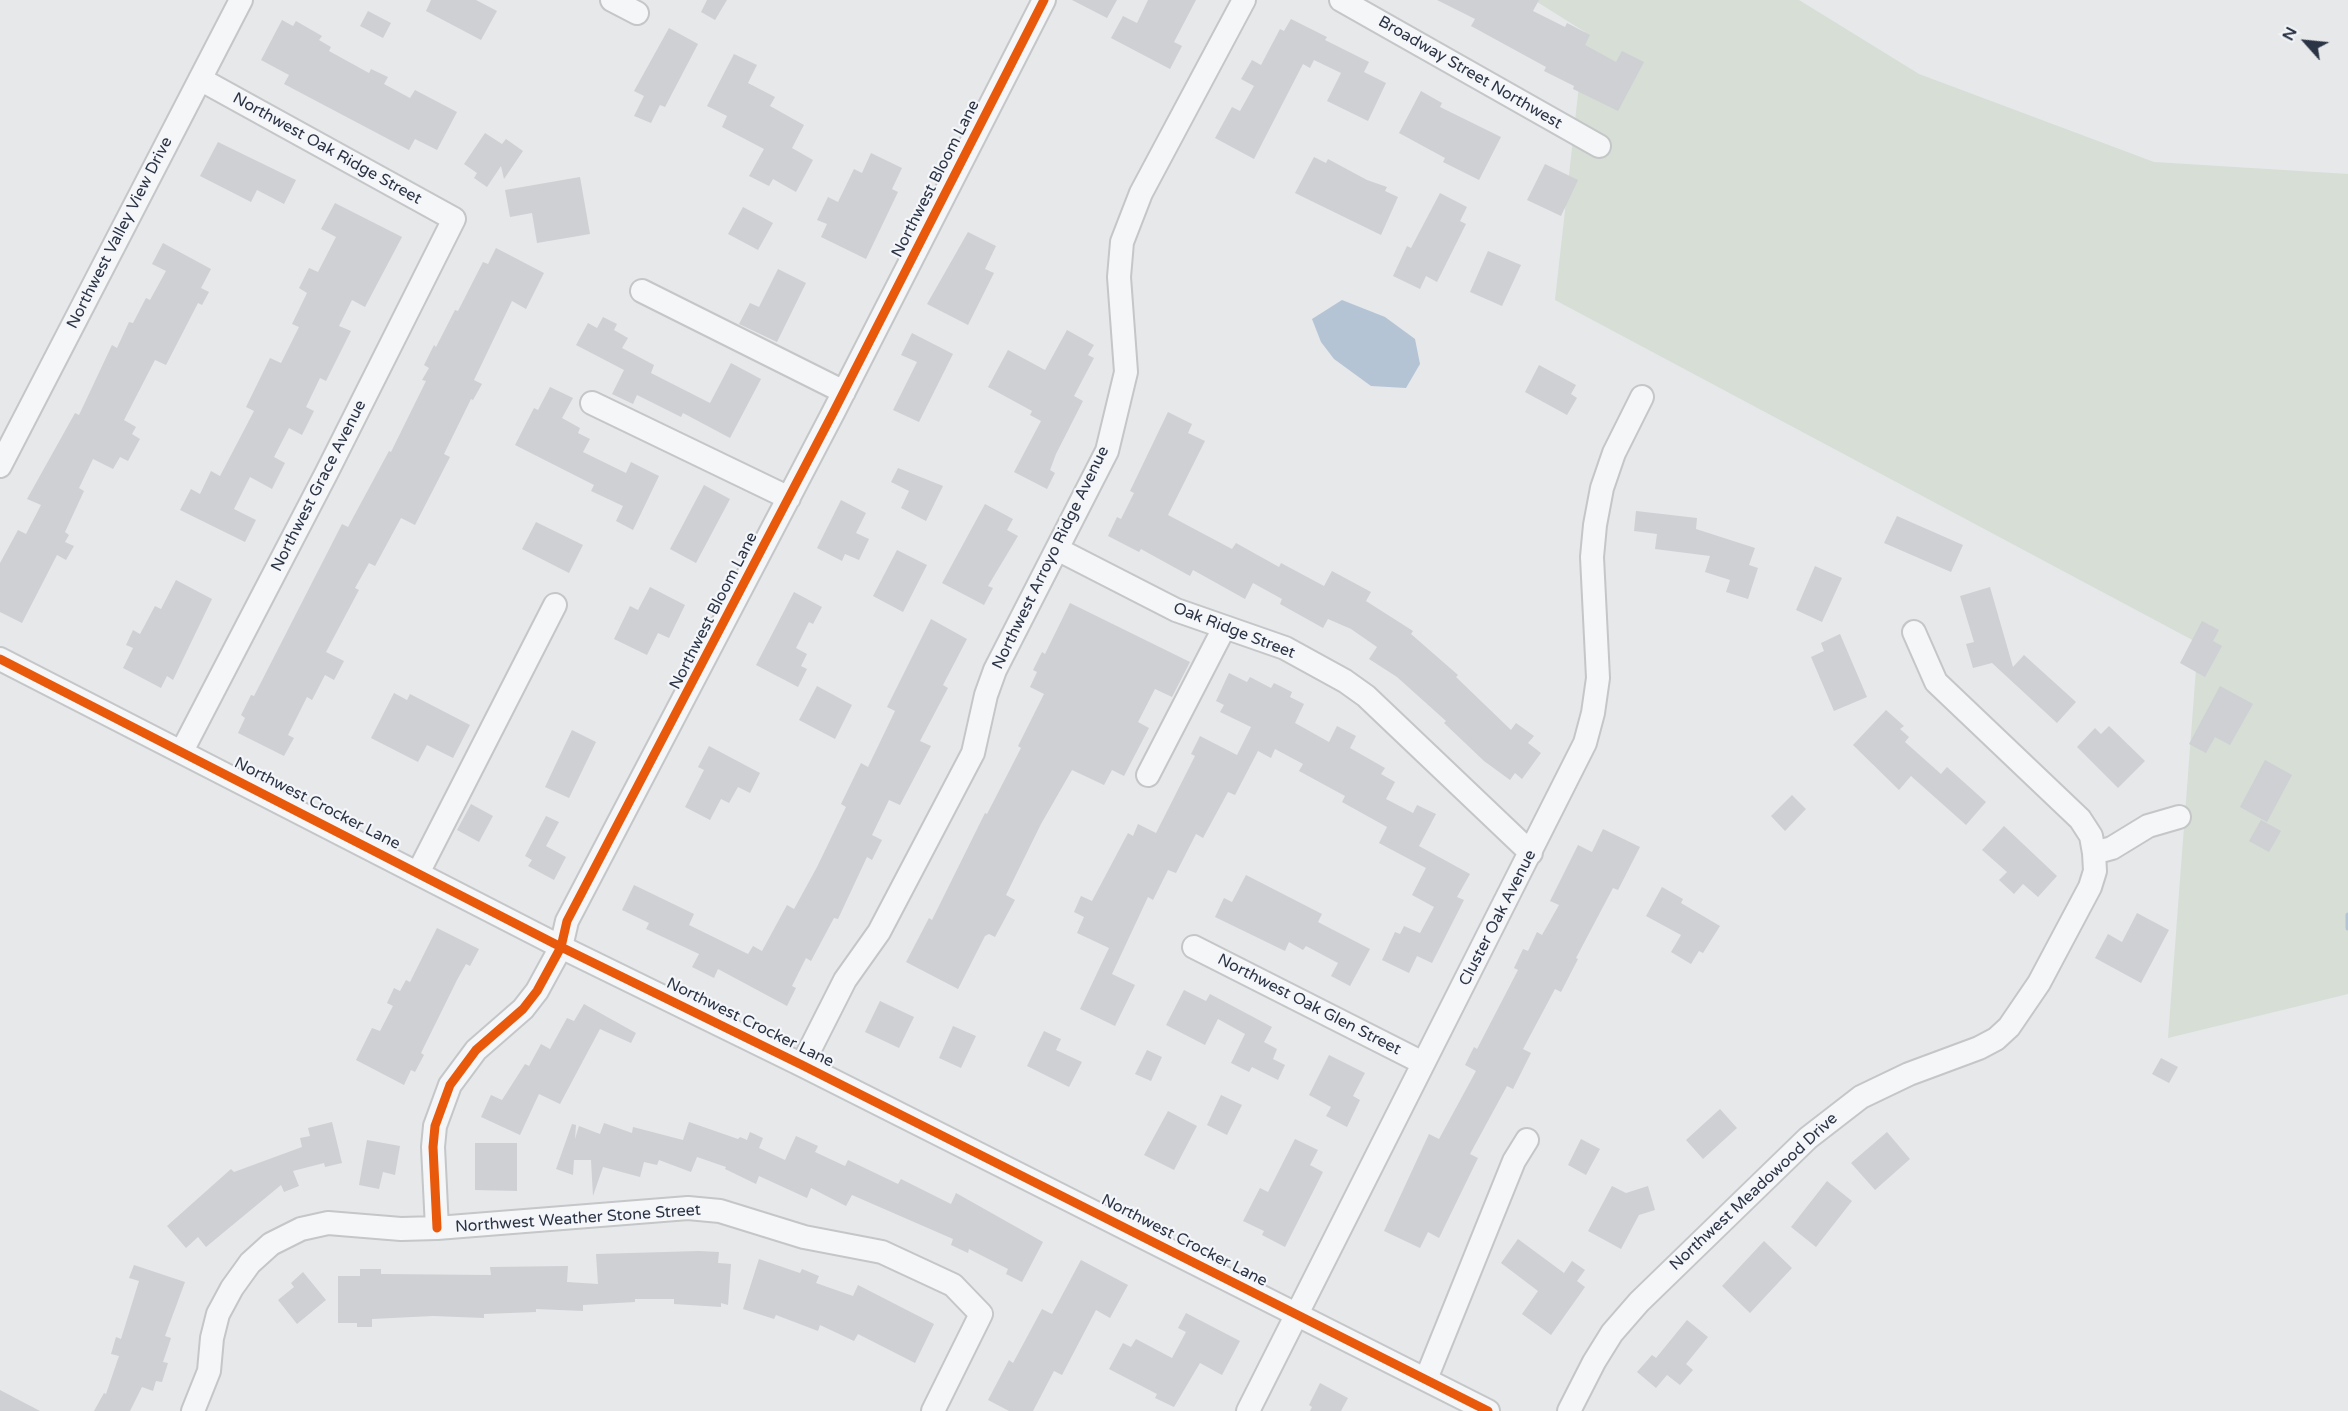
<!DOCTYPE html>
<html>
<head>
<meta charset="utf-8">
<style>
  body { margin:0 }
  #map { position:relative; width:2348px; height:1411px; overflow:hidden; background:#e6e8ea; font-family:"Varela Round",sans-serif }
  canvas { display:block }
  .north { position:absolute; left:2276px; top:12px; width:60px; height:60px; -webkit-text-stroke:4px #f4f6f9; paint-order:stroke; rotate:297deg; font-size:16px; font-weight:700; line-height:24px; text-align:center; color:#2b3445 }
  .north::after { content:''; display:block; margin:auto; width:21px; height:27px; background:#2b3445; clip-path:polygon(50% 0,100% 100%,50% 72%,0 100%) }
</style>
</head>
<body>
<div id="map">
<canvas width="2348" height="1411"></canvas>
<div class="north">N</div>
</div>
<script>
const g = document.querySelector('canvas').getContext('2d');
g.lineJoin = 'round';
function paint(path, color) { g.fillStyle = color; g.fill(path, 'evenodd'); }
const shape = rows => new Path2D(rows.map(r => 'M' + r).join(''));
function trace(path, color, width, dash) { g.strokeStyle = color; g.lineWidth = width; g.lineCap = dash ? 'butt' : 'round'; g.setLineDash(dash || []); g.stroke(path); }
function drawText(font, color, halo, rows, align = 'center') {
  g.font = font + ' "Varela Round",sans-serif'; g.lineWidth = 4.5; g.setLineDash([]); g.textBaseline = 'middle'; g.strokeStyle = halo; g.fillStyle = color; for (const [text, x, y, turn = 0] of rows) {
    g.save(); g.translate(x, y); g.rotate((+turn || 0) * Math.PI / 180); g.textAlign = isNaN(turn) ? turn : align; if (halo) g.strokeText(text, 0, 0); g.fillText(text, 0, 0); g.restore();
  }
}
const green = shape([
  [1534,0,1799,0,1919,74,2154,162,2348,174,2348,994,2168,1038,2198,643,1555,300,1585,32]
]);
const water = shape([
  [1342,300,1385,317,1415,339,1420,364,1406,388,1371,386,1334,359,1321,342,1312,319]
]);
const stream = shape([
  [2348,915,2348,928]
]);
const building = shape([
  [431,0,476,0,497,11,481,40,426,11],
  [707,0,727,0,715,20,701,12],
  [1072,0,1117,0,1107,18],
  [1148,0,1196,0,1174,42,1182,46,1170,69,1111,38,1123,16,1137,23],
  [1437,0,1539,0,1533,11,1565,27,1567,23,1590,35,1585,45,1616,62,1622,51,1644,62,1618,111,1573,89,1574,86,1544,71,1546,67,1471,26,1475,19],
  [368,11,391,23,383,38,360,26],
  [1291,19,1327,37,1325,40,1369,62,1364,72,1386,83,1368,121,1327,101,1341,73,1314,60,1310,68,1303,64,1254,159,1215,138,1232,107,1240,111,1254,86,1241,79,1252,60,1261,65,1280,29,1284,31],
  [282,20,293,26,296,21,322,36,319,40,331,47,329,51,369,73,371,69,388,77,384,84,410,98,415,90,457,112,437,150,415,139,409,150,284,84,289,75,261,60],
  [669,28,698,44,665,107,660,105,651,123,634,116,644,96,634,91],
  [734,54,757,65,748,83,775,97,770,106,804,125,792,148,813,160,796,192,773,179,769,186,749,176,764,149,722,127,727,116,707,106],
  [1421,91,1442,103,1440,107,1501,137,1479,180,1443,162,1445,158,1399,133],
  [485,133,502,144,506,139,523,151,504,179,501,166,487,187,474,178,477,173,464,164],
  [218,142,296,180,284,204,257,190,251,202,200,176],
  [871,153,902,168,892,189,898,192,866,259,821,237,827,224,817,220,828,197,838,202,854,169,862,173],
  [1314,157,1326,163,1328,159,1367,180,1387,187,1385,191,1398,197,1381,235,1295,193],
  [1545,164,1578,180,1561,216,1527,200],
  [580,177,590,234,537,243,532,213,510,217,505,190],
  [1440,193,1467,207,1460,221,1466,224,1437,282,1426,276,1420,289,1393,276,1407,246,1411,248],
  [335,203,402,237,365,307,352,300,339,326,351,331,326,381,320,378,306,407,314,411,302,435,289,428,274,457,285,463,272,489,250,477,234,509,256,520,245,542,180,510,191,489,200,494,211,471,220,476,254,411,246,407,270,358,281,363,299,327,292,324,307,293,299,288,309,268,318,272,336,237,321,229],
  [743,207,773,223,758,250,728,234],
  [968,232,996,246,985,269,994,273,968,325,927,304],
  [163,243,211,269,201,288,209,292,202,305,198,303,166,365,155,360,124,420,136,427,132,434,140,439,128,461,120,457,113,469,93,459,79,488,84,491,65,532,69,535,65,542,74,546,66,560,57,555,22,623,0,612,0,563,18,530,26,534,41,505,27,499,75,413,79,415,112,345,117,348,129,322,133,323,146,298,150,300,166,271,152,264],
  [496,248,544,273,526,309,512,301,474,380,482,384,473,400,471,399,444,454,450,457,415,525,401,518,375,566,369,563,355,588,359,590,326,652,344,661,334,680,325,675,312,700,307,697,288,735,294,738,284,756,238,733,245,718,241,715,251,695,254,696,342,524,348,527,389,451,391,452,426,381,422,380,429,368,424,365,434,345,436,347,455,310,458,311,483,262,488,264],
  [1488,251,1521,265,1502,306,1470,292],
  [778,269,806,283,777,342,739,324,750,303,759,307],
  [603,317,617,324,614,330,628,338,622,348,654,365,651,373,710,403,731,363,761,379,730,438,683,413,681,417,637,395,633,404,612,394,624,370,576,345,588,323,597,328],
  [1067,330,1094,345,1088,355,1094,358,1074,396,1083,401,1056,454,1050,470,1055,473,1047,489,1014,472,1041,421,1030,415,1032,411,988,387,1008,350,1045,370],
  [912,333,953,354,919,422,893,410,917,362,901,355],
  [1539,365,1576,385,1571,394,1577,398,1567,415,1525,392],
  [550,387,573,398,562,418,580,428,578,433,590,439,583,452,626,473,631,462,659,476,633,530,616,521,623,506,591,491,594,485,515,445,534,408,538,410],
  [1168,412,1192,424,1188,433,1205,441,1168,515,1232,549,1236,543,1279,567,1281,563,1324,586,1332,571,1371,592,1366,601,1413,631,1411,634,1458,675,1456,677,1511,730,1516,723,1534,736,1528,743,1541,753,1522,779,1515,773,1510,780,1484,761,1444,723,1446,721,1397,677,1369,659,1377,647,1351,629,1328,619,1323,628,1280,604,1282,599,1253,583,1245,599,1193,570,1190,576,1141,549,1139,552,1108,536,1117,517,1121,519,1134,493,1130,491],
  [898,468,943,486,926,521,901,508,909,491,891,482],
  [704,485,730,499,696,563,670,549],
  [841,500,866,513,856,533,869,539,859,560,845,554,842,561,817,548],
  [985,504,1013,519,1007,530,1018,536,988,586,993,588,984,605,942,583],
  [1636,511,1697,518,1696,529,1755,548,1749,565,1758,568,1748,599,1726,592,1730,580,1705,572,1710,556,1655,549,1657,534,1634,531],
  [1897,516,1963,545,1951,572,1884,543],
  [536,522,583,545,569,573,522,549],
  [897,550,927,565,903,612,873,596],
  [1815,566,1842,578,1822,622,1796,610],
  [176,580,212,599,173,680,167,676,161,688,123,668,133,648,126,645,133,630,140,634,155,606,161,609],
  [650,587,685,605,669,638,658,633,647,655,614,639,630,606,638,610],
  [1990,587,2013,667,2024,655,2076,702,2057,723,1992,663,1973,668,1966,644,1974,642,1960,596],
  [794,592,822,607,813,624,809,622,796,648,807,654,801,666,807,669,798,687,756,665],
  [1070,603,1190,662,1172,697,1155,689,1138,722,1149,728,1124,776,1112,770,1104,785,1072,770,1041,824,1006,895,1015,900,995,937,989,934,985,936,958,989,906,962,929,918,932,920,985,813,987,814,1021,748,1018,746,1044,694,1030,687,1037,672,1033,670,1042,652,1045,654],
  [931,619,967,639,943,685,948,688,920,741,931,746,900,805,889,800,872,835,882,840,872,860,867,857,838,919,834,918,811,961,806,958,792,986,796,988,787,1006,718,969,714,978,692,967,699,954,646,929,649,923,622,910,634,885,694,914,689,925,748,954,753,946,762,951,787,905,794,909,817,867,846,807,841,804,861,763,868,767,895,711,887,707],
  [2202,621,2219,630,2213,641,2222,646,2205,677,2180,663],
  [1840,634,1867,697,1834,711,1811,657,1824,651,1821,643],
  [1229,673,1247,682,1250,677,1271,688,1274,683,1292,692,1290,697,1304,704,1295,723,1329,742,1337,726,1356,736,1350,748,1385,768,1381,774,1395,782,1386,799,1413,813,1417,805,1436,814,1419,846,1470,874,1457,897,1464,900,1432,963,1417,956,1409,973,1382,960,1395,932,1400,934,1404,926,1420,933,1434,907,1412,895,1426,868,1379,843,1387,827,1342,802,1345,796,1299,771,1303,764,1275,749,1271,758,1258,751,1235,795,1228,792,1203,838,1196,834,1176,873,1168,870,1153,900,1148,897,1112,974,1135,985,1115,1026,1080,1009,1109,948,1077,933,1084,917,1074,912,1081,896,1092,901,1128,833,1133,836,1138,824,1156,833,1195,756,1191,754,1200,736,1237,755,1251,727,1220,712,1224,705,1216,701],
  [817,686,852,705,835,739,799,720],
  [2220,686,2253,704,2230,745,2215,737,2206,753,2189,744],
  [394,693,407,700,410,694,470,725,453,758,427,745,418,762,371,738],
  [1886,710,1904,726,1900,729,1909,737,1905,742,1941,774,1947,767,1986,802,1966,825,1911,776,1899,790,1853,745],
  [2109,726,2145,761,2118,788,2077,747,2095,728,2101,734],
  [572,730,596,742,569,798,545,787],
  [709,746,760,773,750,793,738,787,729,803,721,799,710,820,685,807,704,770,698,767],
  [2265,760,2292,775,2267,822,2240,807],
  [1792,795,1806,809,1785,831,1771,816],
  [471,804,493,816,479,842,457,830],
  [546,816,559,822,546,846,566,857,554,880,528,866,532,860,525,856],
  [2261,820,2281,831,2269,852,2249,841],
  [2004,826,2057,876,2038,897,2023,884,2014,894,1999,880,2007,872,1982,850],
  [1603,829,1640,847,1618,890,1613,888,1576,958,1578,959,1561,992,1555,989,1523,1049,1531,1053,1513,1089,1507,1086,1470,1154,1478,1158,1439,1238,1428,1232,1420,1248,1384,1231,1429,1134,1439,1139,1476,1071,1465,1065,1474,1047,1477,1049,1518,970,1514,968,1523,949,1528,951,1537,932,1542,935,1559,905,1550,901,1578,845,1592,852],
  [1246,875,1322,914,1318,922,1370,949,1350,986,1331,976,1338,963,1306,946,1303,950,1289,942,1285,951,1215,917,1224,898,1232,902],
  [1662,887,1683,899,1681,903,1720,926,1703,953,1699,951,1691,964,1671,952,1681,935,1646,916],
  [2137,913,2169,930,2141,983,2095,958,2108,934,2122,942],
  [437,928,479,949,470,966,466,964,457,980,421,1053,424,1055,415,1072,411,1070,404,1085,356,1060,372,1028,380,1031,393,1006,387,1003,394,988,400,991,406,980,410,982],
  [1184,990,1206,1001,1210,994,1272,1027,1264,1042,1277,1049,1273,1059,1285,1065,1278,1080,1252,1067,1249,1072,1231,1063,1245,1034,1218,1019,1205,1045,1166,1025],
  [880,1001,914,1017,899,1048,865,1032],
  [584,1004,636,1033,631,1043,600,1029,560,1104,539,1094,520,1135,481,1117,491,1095,502,1100,525,1064,529,1066,541,1044,550,1049,567,1018,574,1021],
  [953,1026,976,1036,961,1068,939,1058],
  [1044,1031,1061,1039,1056,1050,1082,1062,1069,1087,1027,1066],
  [1147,1050,1162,1057,1151,1081,1135,1074],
  [1329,1055,1365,1073,1353,1096,1360,1100,1347,1127,1326,1116,1331,1107,1309,1095],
  [2161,1058,2178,1067,2169,1083,2152,1074],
  [1221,1095,1242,1105,1227,1135,1207,1125],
  [1720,1109,1737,1128,1703,1159,1686,1140],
  [1168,1111,1197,1126,1174,1170,1144,1155],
  [332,1122,342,1163,325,1167,324,1163,293,1171,299,1186,284,1192,281,1185,206,1247,198,1237,186,1248,167,1226,231,1169,234,1172,302,1147,300,1138,310,1136,308,1128],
  [689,1122,738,1139,740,1137,747,1140,750,1132,763,1138,759,1148,785,1160,796,1136,818,1146,815,1152,845,1166,848,1160,898,1184,901,1179,951,1204,956,1193,1043,1242,1022,1282,1006,1274,1008,1269,969,1249,968,1253,951,1245,953,1239,852,1195,846,1206,811,1188,807,1198,759,1176,756,1184,725,1169,726,1167,697,1157,691,1172,659,1160,657,1165,644,1162,640,1177,603,1167,593,1196,591,1160,574,1160,573,1175,556,1169,572,1124,576,1125,575,1139,579,1126,600,1134,604,1123,632,1133,633,1127,683,1140],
  [1887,1132,1910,1159,1875,1190,1851,1163],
  [1295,1139,1318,1150,1310,1165,1323,1172,1285,1247,1262,1235,1264,1231,1243,1221,1260,1188,1268,1192],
  [1581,1139,1600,1149,1586,1175,1568,1165],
  [367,1140,400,1146,395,1175,383,1172,379,1189,359,1185],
  [475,1143,517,1143,517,1191,475,1190],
  [1827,1181,1852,1201,1816,1247,1791,1227],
  [1612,1186,1626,1193,1648,1186,1655,1210,1639,1215,1621,1249,1588,1231],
  [1518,1239,1564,1273,1572,1261,1585,1270,1577,1281,1585,1287,1551,1335,1522,1314,1538,1291,1501,1263],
  [1764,1241,1792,1268,1750,1313,1722,1286],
  [699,1251,719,1252,718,1263,731,1264,728,1305,721,1303,721,1307,674,1304,674,1299,635,1299,635,1302,583,1305,583,1311,536,1309,536,1312,484,1314,484,1318,433,1316,372,1319,372,1327,357,1327,357,1323,338,1323,338,1276,360,1276,360,1269,381,1269,381,1274,491,1275,490,1267,568,1266,567,1282,598,1284,596,1254],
  [759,1259,800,1273,802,1269,819,1276,816,1283,853,1296,858,1285,934,1324,915,1363,858,1334,854,1341,820,1325,818,1331,776,1315,774,1319,743,1309],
  [1081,1260,1128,1285,1110,1318,1096,1310,1062,1375,1054,1371,1033,1411,1009,1411,988,1400,1009,1360,1013,1363,1042,1309,1052,1314],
  [134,1265,185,1282,165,1336,171,1338,163,1362,168,1363,162,1382,156,1381,153,1391,142,1387,130,1411,94,1411,104,1393,106,1394,119,1356,111,1354,116,1337,121,1339,139,1281,129,1278],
  [303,1272,326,1300,297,1324,278,1300,294,1287,291,1283],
  [1186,1313,1240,1341,1222,1375,1200,1363,1174,1407,1155,1398,1157,1394,1109,1369,1123,1343,1131,1347,1136,1339,1172,1358,1186,1332,1178,1328],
  [1687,1320,1708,1337,1686,1364,1693,1370,1680,1385,1667,1375,1656,1388,1637,1372,1652,1355,1656,1358],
  [1320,1383,1348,1398,1341,1411,1310,1411,1312,1407,1309,1405],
  [0,1390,40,1411,0,1411]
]);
const minor = shape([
  [612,0,637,13],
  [1341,0,1599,146],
  [642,291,844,392],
  [592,403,789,498],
  [0,466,241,0],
  [1057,549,1176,610,1285,648,1345,681,1366,696,1531,853],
  [0,659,561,947,802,1065,1488,1411],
  [182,751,327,472,454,219,200,79],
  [1148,775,1224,628],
  [2094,853,2112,848,2148,826,2179,817],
  [418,873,555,605],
  [1194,947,1423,1063],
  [802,1065,845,980,879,932,973,753,986,695,995,670,1107,451,1126,372,1119,277,1122,242,1141,193,1244,0],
  [437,1228,433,1147,435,1126,450,1085,476,1050,523,1009,537,991,561,947,567,921,833,413,1044,0],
  [1426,1379,1514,1161,1527,1140],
  [193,1411,209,1371,212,1338,218,1314,232,1288,250,1263,271,1244,301,1229,328,1223,401,1229,437,1228,688,1208,720,1211,804,1237,882,1252,953,1285,981,1314,933,1411],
  [1248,1411,1585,743,1593,713,1598,678,1592,557,1595,525,1602,488,1614,453,1642,397],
  [1569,1411,1594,1362,1612,1333,1639,1302,1808,1138,1861,1097,1909,1074,1979,1048,1996,1039,2009,1027,2039,983,2090,887,2095,871,2094,853,2091,836,2080,819,1936,682,1914,632]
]);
const cycleway = shape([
  [0,659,561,947,802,1065,1488,1411],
  [437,1228,433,1147,435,1126,450,1085,476,1050,523,1009,537,991,561,947,567,921,833,413,1044,0]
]);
const streetNames = [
  ["Broadway Street Northwest",1470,73,30],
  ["Northwest Oak Ridge Street",327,149,29],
  ["Northwest Bloom Lane",936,179,-63],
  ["Northwest Valley View Drive",120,233,-63],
  ["Northwest Grace Avenue",319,486,-63],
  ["Northwest Arroyo Ridge Avenue",1051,558,-64],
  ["Northwest Bloom Lane",714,611,-63],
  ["Oak Ridge Street",1234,631,21],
  ["Northwest Crocker Lane",317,804,27],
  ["Cluster Oak Avenue",1498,918,-63],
  ["Northwest Oak Glen Street",1309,1005,27],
  ["Northwest Crocker Lane",750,1023,26],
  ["Northwest Meadowood Drive",1754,1192,-43],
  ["Northwest Weather Stone Street",578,1219,-4],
  ["Northwest Crocker Lane",1184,1241,27]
];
paint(green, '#d6ded6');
paint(water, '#b4c4d5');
trace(stream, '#b4c4d5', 5);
paint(building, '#ced0d3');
trace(minor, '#c4c6c8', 26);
trace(minor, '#f5f6f7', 22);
trace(cycleway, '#e8590c', 9);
drawText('16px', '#2b3445', '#f4f6f9', streetNames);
</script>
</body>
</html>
